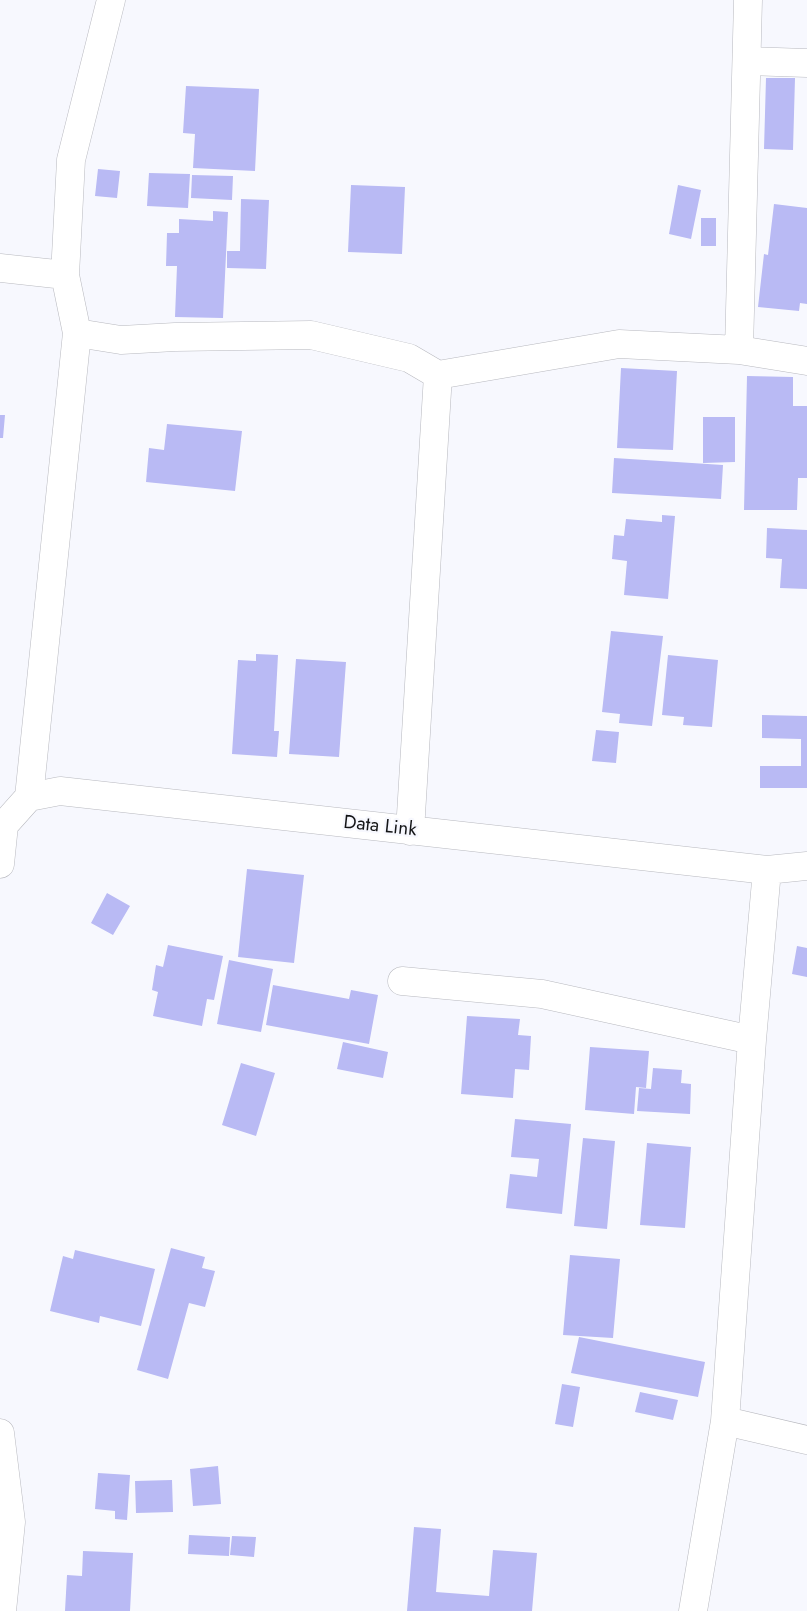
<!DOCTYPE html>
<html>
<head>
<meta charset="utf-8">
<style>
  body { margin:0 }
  canvas { display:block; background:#f7f8fe }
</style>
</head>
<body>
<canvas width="807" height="1611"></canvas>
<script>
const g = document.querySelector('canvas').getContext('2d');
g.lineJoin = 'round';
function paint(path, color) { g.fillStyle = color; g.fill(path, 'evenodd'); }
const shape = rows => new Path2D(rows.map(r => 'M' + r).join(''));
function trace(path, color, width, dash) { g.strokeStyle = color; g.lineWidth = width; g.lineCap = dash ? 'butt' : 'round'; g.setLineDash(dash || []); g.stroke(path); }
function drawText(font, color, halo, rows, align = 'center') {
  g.font = font + ' Jost,sans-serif'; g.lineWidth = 4.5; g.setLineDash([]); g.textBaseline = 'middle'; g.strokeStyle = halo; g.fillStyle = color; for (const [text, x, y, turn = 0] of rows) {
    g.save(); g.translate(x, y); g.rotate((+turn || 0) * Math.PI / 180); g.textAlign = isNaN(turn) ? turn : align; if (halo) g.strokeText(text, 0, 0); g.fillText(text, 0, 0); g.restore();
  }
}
const building = shape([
  [766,78,795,78,793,150,764,149],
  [186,86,259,89,255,171,193,168,195,134,183,133],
  [98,169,120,171,117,198,95,196],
  [149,173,190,174,188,208,147,206],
  [192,175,233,176,232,200,191,198],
  [351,185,405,187,402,254,348,252],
  [678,185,701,190,691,239,669,234],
  [241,199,269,200,266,269,227,268,227,251,240,251],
  [774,204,807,208,807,304,800,303,799,311,758,307,764,254,768,255],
  [213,211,228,212,223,318,175,317,177,266,166,266,167,233,179,233,179,219,213,221],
  [701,218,716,218,716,246,701,246],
  [621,368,677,371,673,450,617,448],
  [747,376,793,377,793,406,807,406,807,478,798,478,797,510,744,510],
  [0,415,5,415,3,438,0,438],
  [703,417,735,417,735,462,703,463],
  [167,424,242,431,235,491,146,482,149,448,164,450],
  [614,458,723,465,721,499,612,493],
  [662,515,675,516,668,599,624,595,627,561,612,559,614,535,624,536,626,519,662,522],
  [767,528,807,530,807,589,780,588,782,559,766,558],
  [611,631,663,636,652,726,619,723,620,714,602,712],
  [256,654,278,655,274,731,279,731,277,757,232,754,238,660,256,661],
  [668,655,718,660,712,727,683,725,684,717,662,715],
  [296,659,346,662,339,757,289,754],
  [762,715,807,716,807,788,760,788,760,766,801,766,801,739,762,738],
  [596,730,619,732,616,763,592,761],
  [247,869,304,875,294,963,238,957],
  [107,893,130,906,113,935,91,923],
  [168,945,223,956,214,1000,207,999,202,1026,153,1016,158,992,152,990,156,965,163,967],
  [797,946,807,948,807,977,792,974],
  [229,960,273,969,261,1032,217,1024],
  [273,985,349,999,351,990,378,995,369,1044,266,1025],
  [467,1016,520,1019,518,1035,531,1036,529,1070,515,1069,513,1098,461,1094],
  [343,1042,388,1052,383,1078,337,1069],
  [590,1047,649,1051,646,1088,636,1087,634,1114,585,1110],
  [241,1063,275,1073,256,1136,222,1125],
  [653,1068,682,1070,681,1083,691,1084,690,1114,637,1111,639,1088,651,1089],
  [515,1119,571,1124,562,1214,506,1208,510,1174,537,1177,539,1159,511,1157],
  [583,1138,615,1141,607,1229,574,1226],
  [647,1143,691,1147,685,1228,640,1225],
  [171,1248,205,1257,202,1268,215,1271,205,1307,189,1303,168,1379,137,1370],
  [75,1250,155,1269,141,1326,100,1316,99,1323,50,1311,63,1256,73,1259],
  [570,1255,620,1259,613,1338,563,1335],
  [579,1337,705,1362,698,1397,571,1373],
  [562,1384,580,1387,573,1427,555,1424],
  [640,1392,678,1400,673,1420,635,1412],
  [218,1466,221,1504,193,1506,190,1469],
  [98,1473,130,1475,127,1520,115,1519,115,1511,95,1509],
  [172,1480,173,1512,136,1513,135,1481],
  [414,1527,441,1529,436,1592,489,1596,493,1550,537,1553,532,1611,407,1611],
  [189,1535,230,1537,229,1556,188,1554],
  [232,1536,256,1537,254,1557,230,1555],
  [83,1551,133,1553,130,1611,65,1611,67,1575,82,1576]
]);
const street = shape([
  [111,0,71,160,65,275,77,333,121,340,175,337,311,335,409,358,438,375,619,344,739,350],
  [748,0,739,350,807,361],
  [747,61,807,63],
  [0,268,65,275],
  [29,797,77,333],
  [410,831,438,375],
  [0,864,4,825,29,797,60,791,767,870,807,866],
  [402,981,542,994,752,1040],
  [725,1421,807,1440],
  [0,1433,11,1522,2,1611],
  [693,1611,725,1421,752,1040,767,870]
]);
const streetNames = [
  ["Data Link",380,827,6]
];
paint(building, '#b9baf4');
trace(street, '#b8b9bf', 29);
trace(street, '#fff', 28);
drawText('19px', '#141517', '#f7f8fe', streetNames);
</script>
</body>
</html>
